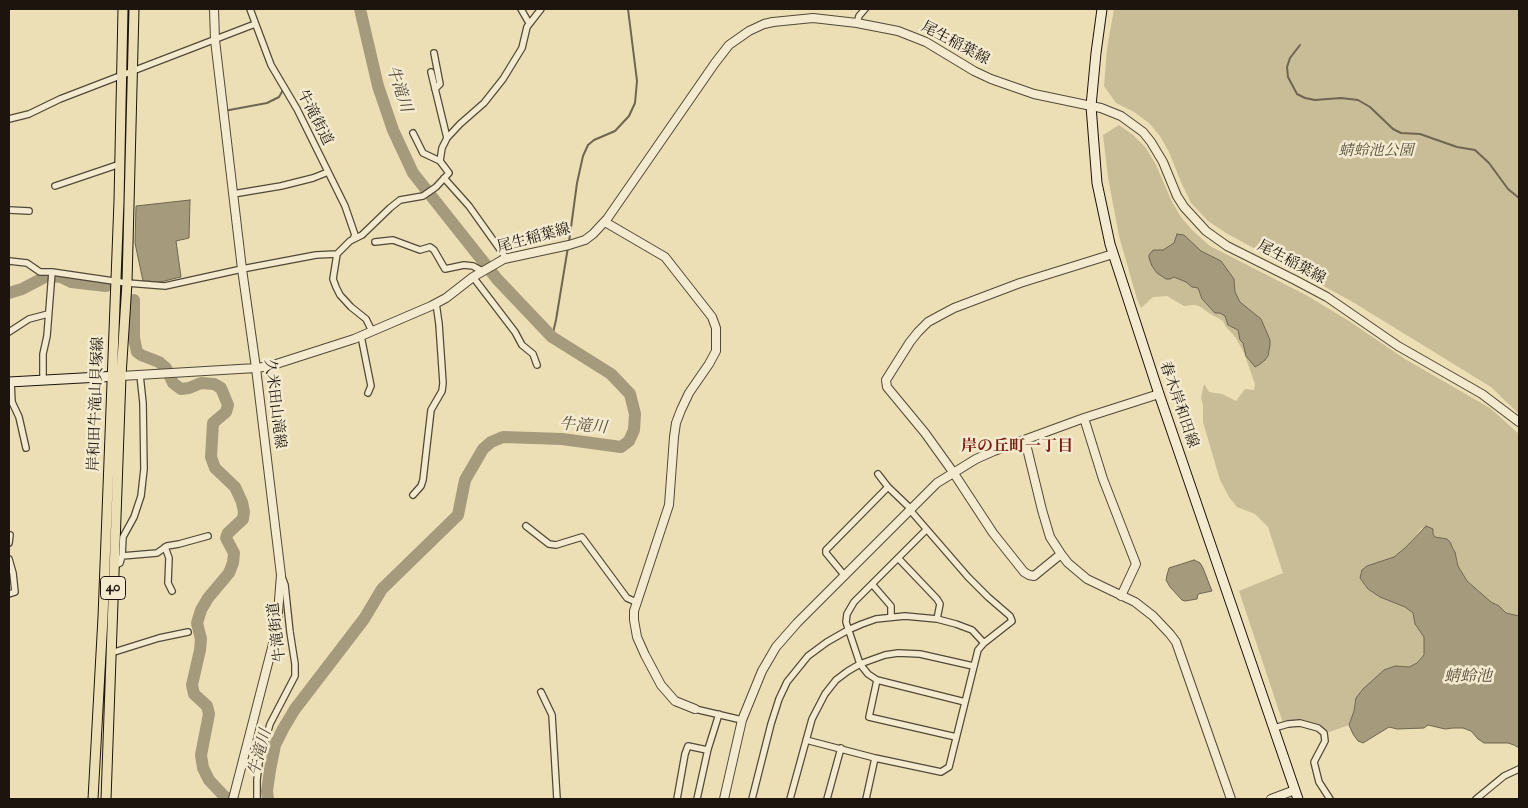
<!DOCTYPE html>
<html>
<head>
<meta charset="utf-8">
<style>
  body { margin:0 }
  #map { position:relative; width:1528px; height:808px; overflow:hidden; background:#ecdfb5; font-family:"IM FELL Double Pica",serif }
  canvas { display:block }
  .frame { position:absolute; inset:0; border:10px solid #1d150d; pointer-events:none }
</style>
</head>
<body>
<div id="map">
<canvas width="1528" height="808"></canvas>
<div class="frame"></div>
</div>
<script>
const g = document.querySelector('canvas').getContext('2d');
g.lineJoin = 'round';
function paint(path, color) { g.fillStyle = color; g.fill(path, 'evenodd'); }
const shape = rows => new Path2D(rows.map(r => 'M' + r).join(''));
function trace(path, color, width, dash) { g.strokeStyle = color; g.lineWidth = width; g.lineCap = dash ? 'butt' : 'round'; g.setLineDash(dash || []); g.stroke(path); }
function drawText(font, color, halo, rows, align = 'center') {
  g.font = font + ' "IM FELL Double Pica","Noto Serif JP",serif'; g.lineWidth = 5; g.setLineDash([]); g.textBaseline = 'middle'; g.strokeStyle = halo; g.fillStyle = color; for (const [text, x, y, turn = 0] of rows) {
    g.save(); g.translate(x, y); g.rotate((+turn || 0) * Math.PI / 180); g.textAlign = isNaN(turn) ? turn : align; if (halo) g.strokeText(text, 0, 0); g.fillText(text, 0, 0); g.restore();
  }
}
const green = shape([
  [1114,9,1519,9,1519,414,1491,387,1351,301,1226,233,1208,221,1191,203,1181,182,1169,152,1160,136,1149,123,1134,112,1116,103,1104,86,1107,49],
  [1119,125,1133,135,1146,148,1156,165,1172,202,1181,217,1192,230,1210,246,1306,295,1349,321,1405,359,1490,408,1519,434,1519,616,1506,613,1499,606,1491,602,1467,581,1458,566,1457,559,1450,542,1447,539,1435,537,1433,534,1422,528,1405,548,1394,557,1367,566,1364,584,1368,589,1380,597,1396,602,1405,607,1413,613,1415,624,1424,637,1424,655,1417,663,1408,667,1395,666,1364,689,1356,698,1354,711,1349,725,1329,732,1317,725,1306,721,1293,720,1283,723,1239,591,1283,573,1268,527,1255,514,1237,507,1229,497,1220,480,1203,422,1203,405,1201,398,1204,384,1209,392,1222,394,1236,401,1245,389,1254,390,1255,384,1244,353,1236,338,1226,327,1223,321,1209,313,1199,306,1194,305,1184,306,1167,296,1153,297,1141,308,1137,299,1119,236,1108,177,1103,135]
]);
const water = shape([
  [190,200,189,238,176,241,181,277,160,282,143,281,135,243,136,206,190,200],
  [1177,234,1184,235,1201,251,1221,261,1234,279,1235,292,1240,302,1261,319,1270,340,1270,345,1268,356,1265,360,1260,364,1255,367,1251,362,1246,356,1243,343,1240,340,1238,330,1228,325,1225,316,1220,313,1215,313,1202,299,1198,288,1192,287,1186,282,1174,277,1170,279,1166,279,1157,273,1152,266,1149,258,1149,255,1153,250,1163,250,1174,243,1177,234],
  [1426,526,1433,529,1433,534,1435,537,1447,539,1450,542,1453,549,1455,552,1458,566,1467,581,1491,602,1499,606,1506,613,1519,616,1519,748,1514,745,1508,743,1484,743,1478,739,1471,731,1463,728,1453,728,1445,729,1428,725,1424,728,1397,729,1389,727,1363,743,1358,741,1353,734,1349,725,1354,711,1356,698,1363,689,1384,670,1395,666,1409,667,1417,663,1424,655,1424,637,1415,624,1413,613,1405,607,1380,597,1368,589,1360,578,1362,570,1367,566,1394,557,1405,548,1426,526],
  [1194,560,1200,563,1203,568,1212,591,1198,594,1197,599,1185,601,1182,600,1170,587,1166,580,1167,575,1169,568,1194,560]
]);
const stream = shape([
  [1300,45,1290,58,1287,67,1288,77,1297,94,1305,98,1315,100,1341,98,1358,100,1370,107,1393,129,1401,133,1420,134,1457,147,1475,150,1489,163,1508,189,1519,198],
  [224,111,267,103,279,97,283,90],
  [569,242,577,183,583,156,588,145,594,140,615,131,629,116,635,103,637,81,628,9],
  [552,337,556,320,568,247]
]);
const river = shape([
  [9,293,22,289,45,277,52,276,61,277,71,282,106,286],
  [134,300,134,338,137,352,141,355,159,362,166,368,173,383,181,389,189,388,201,383,214,384,221,388,228,405,226,412,213,423,211,457,215,468,235,487,242,502,244,512,243,519,228,533,226,538,234,553,233,563,229,573,208,598,201,610,197,623,201,639,200,650,192,685,194,694,207,706,209,714,201,755,203,768,209,780,224,796,230,799],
  [268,799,267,791,270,770,275,745,283,729,295,709,364,619,382,589,458,515,465,480,483,449,491,442,503,437,562,439,621,447,629,441,634,430,635,414,630,394,611,374,552,337,497,279,413,173,393,130,378,86,360,9]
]);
const minor = shape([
  [250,9,271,65,297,109,345,206,355,235,353,239],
  [521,9,529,23],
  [857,23,859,16,865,9],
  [434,53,440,84,435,89],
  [431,72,447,138],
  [9,119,29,114,60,99,255,24],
  [413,133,423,153,440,161],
  [444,178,469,206,506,258],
  [55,186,120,164],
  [233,194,281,186,313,178,328,172],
  [9,210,29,211],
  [375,242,393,240,420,250,430,247,434,250,445,269,464,265,473,266,482,271],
  [9,261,27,263,40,272,52,272,127,283,165,286,242,269,316,255,337,254],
  [473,277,515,332,522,345,533,354,537,365],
  [372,331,366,319,351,307,340,295,336,287,333,279,337,254,350,241,362,235,390,208,400,200,423,196,436,187,449,173,440,161,442,148,447,138,460,124,484,103,503,79,522,48,527,27,541,9],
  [9,332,29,319,48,314],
  [361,336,371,386,368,393],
  [43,380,43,354,47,336,52,272],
  [11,382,12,402,19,417,26,448],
  [878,474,888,487,911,509],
  [413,495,421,486,423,480,431,410,442,391,443,383,439,324,436,303],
  [526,526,549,544,556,545,582,537,627,598,636,602],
  [926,530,854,602,847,614,846,622,860,664,868,674,877,680,965,702],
  [9,543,10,535],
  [165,547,169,558,168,583,172,591],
  [122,556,123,537,134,517,141,496,144,469,143,403,140,375],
  [898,558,937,599,940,604,937,619],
  [9,559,13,573,15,592,9,594],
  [114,566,120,563,122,556,157,553,167,546,179,544,208,536],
  [845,576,826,553,826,550,888,487],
  [872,584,891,606,891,617],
  [111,653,159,638,188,632],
  [877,680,869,717,956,737],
  [541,692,552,715,557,799],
  [695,709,742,720],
  [1274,728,1288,724,1300,723,1318,728,1324,733,1325,741,1314,762,1319,782,1330,799],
  [806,740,875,758,941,772,949,767,978,650,984,643,1012,621,1010,616,988,597,968,577,910,510],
  [257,799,257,780,259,763,270,724,295,676,295,664,290,632,285,585,282,577],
  [677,799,685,754,688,746,707,750],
  [697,799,708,749,719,714],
  [752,799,771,724,779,699,787,682,808,656,827,642,848,630,862,624,876,619,905,616,937,619,956,624,972,630,984,643],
  [790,799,812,719,825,694,836,680,848,671,860,664,871,660,885,655,898,653,920,654,973,666],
  [827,799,841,748],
  [866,799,875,758],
  [1476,799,1504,776,1519,769]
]);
const tertiary = shape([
  [214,9,215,40,242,269,256,368,281,575,278,613,274,640,233,799],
  [605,222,665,257,712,317,716,328,716,351,709,364,689,393,681,410,676,423,674,437,669,505,634,611,634,620,637,637,645,655,661,685,675,701,695,709],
  [121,376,256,368,270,366,354,339,431,306,446,298,473,277,504,259,569,245,585,240,593,234,607,219,715,63,729,45,749,31,764,24,773,22,813,18,857,23,898,31,926,42,974,71,991,79,1034,94,1101,108,1121,116,1143,132,1151,142,1163,162,1177,196,1184,207,1206,231,1227,246,1295,280,1327,297,1398,346,1482,394,1519,422],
  [1084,418,1103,479,1136,564,1121,596],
  [1025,440,1042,510,1050,537,1061,554,1068,563,1087,579,1135,602,1153,616,1170,634,1176,642,1231,799],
  [1061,554,1034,576,1029,575,1024,572,993,533,953,472,925,433,887,387,886,380,910,342,918,332,928,322,939,316,954,308,1020,283,1113,254],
  [724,799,742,720,762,671,776,647,797,623,937,483,976,459,994,451,1084,418,1159,394],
  [1271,799,1295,790]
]);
const secondary = shape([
  [1102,9,1096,53,1091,106,1097,183,1110,244,1159,394,1298,799],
  [9,382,118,376]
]);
const primary = shape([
  [93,799,103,617,119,201,123,9],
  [106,799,121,376,127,283,134,9]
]);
const shields = [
  [113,588,25]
];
const shieldNames = [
  ["40",113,588]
];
const streetNames = [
  ["尾生稲葉線",955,44,28],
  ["牛滝街道",314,118,63],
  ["尾生稲葉線",534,239,-15],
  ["尾生稲葉線",1291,263,28],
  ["岸和田牛滝山貝塚線",97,404,-88],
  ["久米田山滝線",274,404,83],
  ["春木岸和田線",1178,405,71],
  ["牛滝街道",278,632,-97]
];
const parkNames = [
  ["蜻蛉池公園",1376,152]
];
const waterNames = [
  ["牛滝川",398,89,71],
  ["牛滝川",583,427,5],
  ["蜻蛉池",1468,678],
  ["牛滝川",261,753,-75]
];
const neighbourhoodNames = [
  ["岸の丘町一丁目",1017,448]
];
paint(green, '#c9bd98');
paint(water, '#a69a7c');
trace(water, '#6f6550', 1);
trace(stream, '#6f6550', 2);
trace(river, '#a69a7c', 12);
trace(minor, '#514837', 8);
trace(tertiary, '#514837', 10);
trace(secondary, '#1d150d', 11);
trace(primary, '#1d150d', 11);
trace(minor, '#f3eacf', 5.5);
trace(tertiary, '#f3eacf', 8);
trace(secondary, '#f3eacf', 9);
trace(primary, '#ecdfb5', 9);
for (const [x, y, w] of shields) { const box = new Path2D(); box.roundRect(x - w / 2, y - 11.5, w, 23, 4); g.fillStyle = '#f3eacf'; g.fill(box); trace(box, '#1d150d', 1); }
drawText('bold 14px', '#1d150d', null, shieldNames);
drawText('15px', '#1d150d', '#f3eacf', streetNames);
drawText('italic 15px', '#59503e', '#f3eacf', parkNames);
drawText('italic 16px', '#544a39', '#f3eacf', waterNames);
drawText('bold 16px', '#7a1f14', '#f3eacf', neighbourhoodNames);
</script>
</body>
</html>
